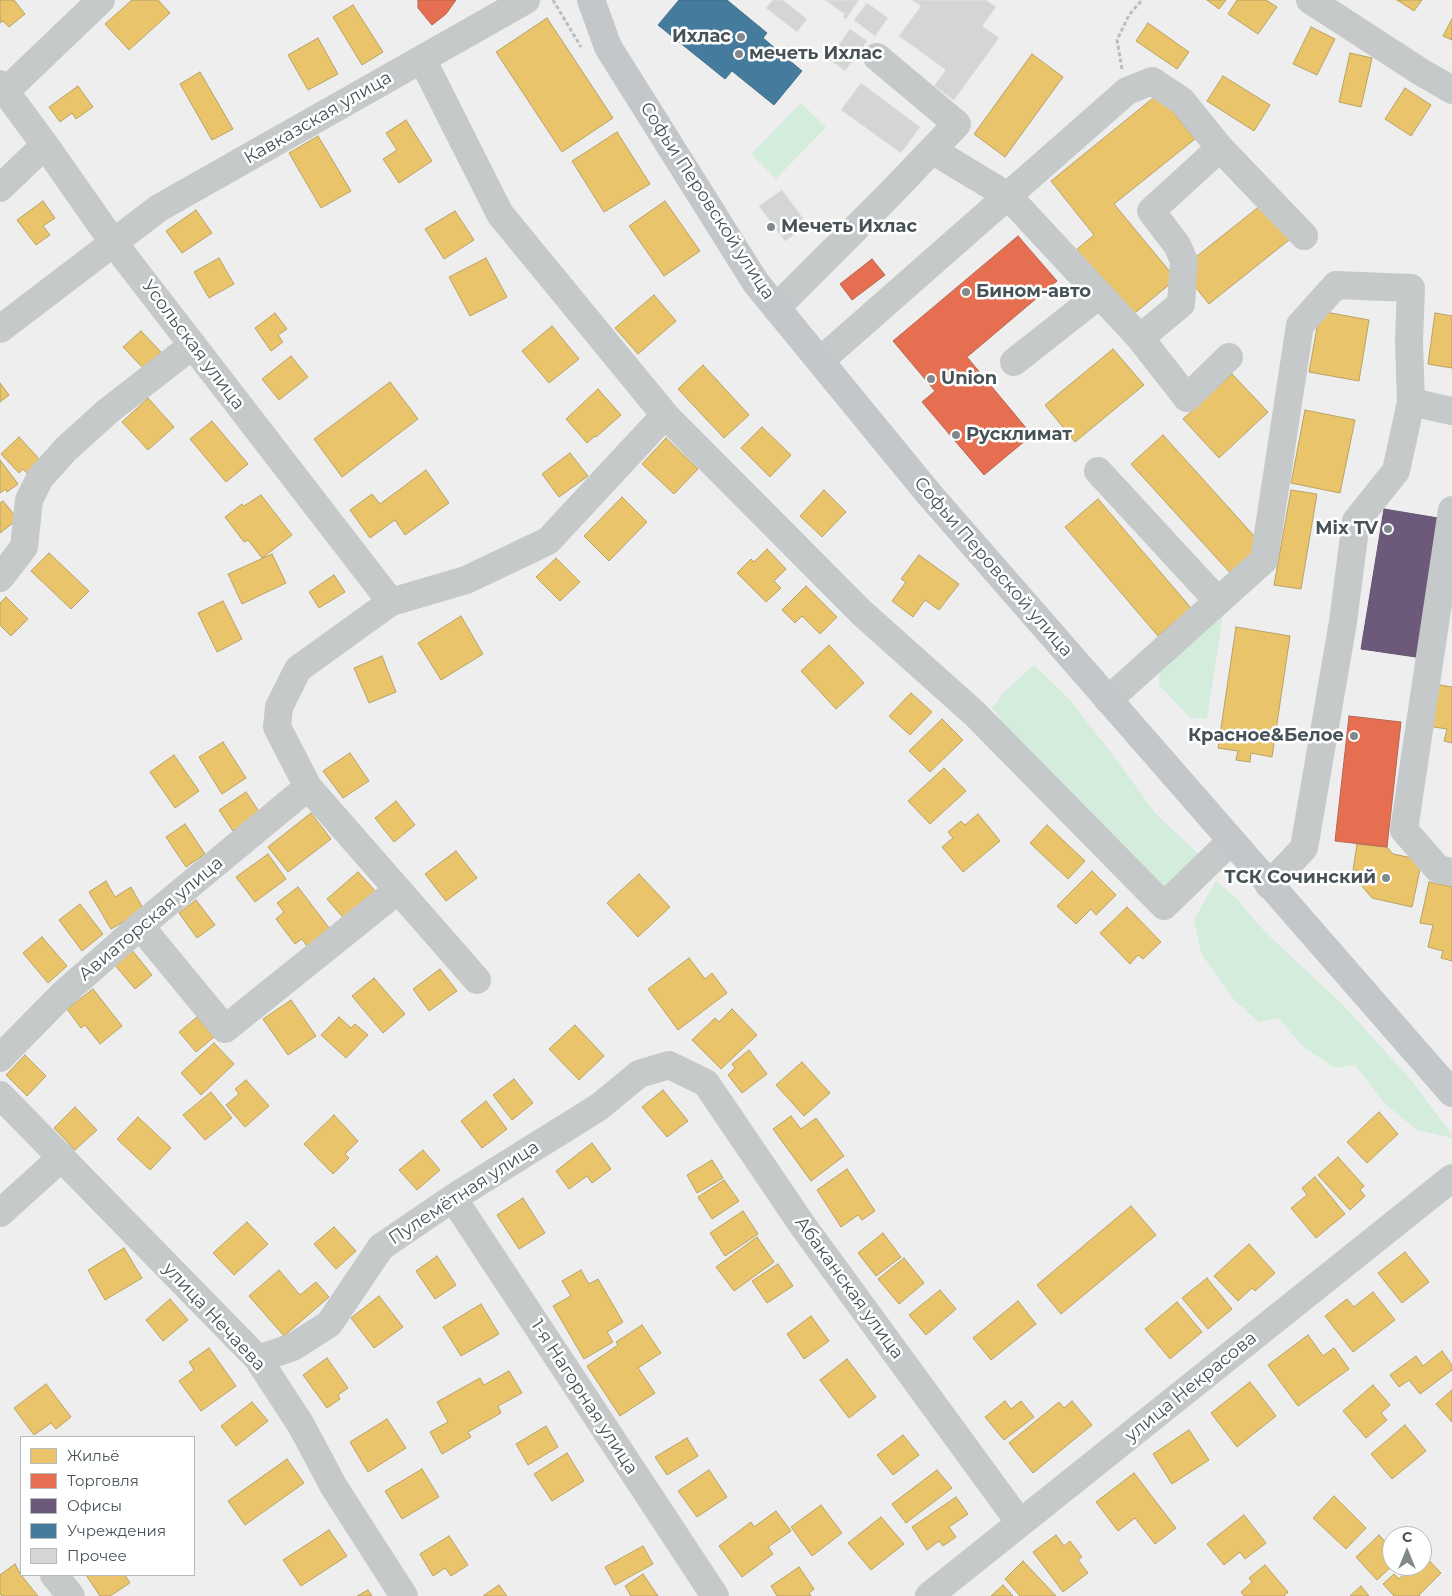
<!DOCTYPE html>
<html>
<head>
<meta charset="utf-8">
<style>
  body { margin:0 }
  #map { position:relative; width:1452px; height:1596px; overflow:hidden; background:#eee; font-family:Montserrat,sans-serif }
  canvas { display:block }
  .legend { position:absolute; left:20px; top:1436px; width:175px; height:140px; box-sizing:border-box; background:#fff; border:1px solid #b5babc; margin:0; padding:6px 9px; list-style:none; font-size:15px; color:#475258 }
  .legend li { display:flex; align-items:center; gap:10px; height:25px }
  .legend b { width:25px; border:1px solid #b5babc }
  .north { position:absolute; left:1382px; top:1526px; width:50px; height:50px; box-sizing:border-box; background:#fff; border:1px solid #b5babc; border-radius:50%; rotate:0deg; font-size:14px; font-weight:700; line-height:20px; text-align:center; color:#475258 }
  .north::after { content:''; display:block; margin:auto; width:18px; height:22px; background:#81898c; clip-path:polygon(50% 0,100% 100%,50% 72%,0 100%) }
</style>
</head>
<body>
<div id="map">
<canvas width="1452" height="1596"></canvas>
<ul class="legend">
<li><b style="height:14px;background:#e9c46a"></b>Жильё</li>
<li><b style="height:14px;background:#e76f51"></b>Торговля</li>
<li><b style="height:14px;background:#6d597a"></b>Офисы</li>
<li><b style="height:14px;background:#457b9d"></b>Учреждения</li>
<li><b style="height:14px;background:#d4d6d6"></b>Прочее</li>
</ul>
<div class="north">С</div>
</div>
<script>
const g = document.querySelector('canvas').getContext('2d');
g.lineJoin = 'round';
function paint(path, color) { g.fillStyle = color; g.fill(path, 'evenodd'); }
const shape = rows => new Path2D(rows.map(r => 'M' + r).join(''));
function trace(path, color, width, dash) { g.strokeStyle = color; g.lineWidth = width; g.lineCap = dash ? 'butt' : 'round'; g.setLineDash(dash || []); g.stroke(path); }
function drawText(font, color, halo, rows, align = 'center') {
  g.font = font + ' Montserrat,sans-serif'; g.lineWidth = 5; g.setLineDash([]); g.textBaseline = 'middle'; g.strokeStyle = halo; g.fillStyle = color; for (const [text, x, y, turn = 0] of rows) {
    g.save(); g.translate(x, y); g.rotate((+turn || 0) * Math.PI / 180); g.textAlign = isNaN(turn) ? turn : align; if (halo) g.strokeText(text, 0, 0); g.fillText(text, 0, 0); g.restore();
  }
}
const green = shape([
  [801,103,826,127,776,179,751,154],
  [1225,601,1207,719,1190,718,1159,685,1160,661],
  [1034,665,1070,700,1109,750,1156,814,1204,859,1165,889,1032,761,992,708,1004,692],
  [1216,881,1236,898,1265,932,1343,1005,1411,1080,1452,1135,1452,1138,1417,1130,1384,1103,1355,1065,1335,1068,1301,1045,1279,1018,1259,1022,1234,1000,1201,953,1194,920]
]);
const homes = shape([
  [0,0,14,0,25,14,9,27,3,21,0,23,0,0],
  [132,0,158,0,170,13,129,50,105,24,132,0],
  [1207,0,1226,0,1219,9,1207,0],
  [1237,0,1266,0,1277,7,1258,34,1228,14,1237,0],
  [1397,0,1422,0,1414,11,1397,0],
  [353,5,383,52,362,65,333,17,353,5],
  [547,18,613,118,562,152,496,52,547,18],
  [1452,19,1452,40,1443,36,1452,19],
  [1148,23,1189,52,1177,69,1136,41,1148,23],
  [1311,27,1335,39,1317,75,1293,64,1311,27],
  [318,38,338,74,308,90,288,55,318,38],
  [1350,53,1372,58,1361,107,1339,102,1350,53],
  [1032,54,1063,77,1005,157,974,134,1032,54],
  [200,72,233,129,212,140,180,84,200,72],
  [1223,76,1270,105,1254,131,1207,101,1223,76],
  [78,86,93,107,76,119,72,113,60,122,49,107,78,86],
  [1405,88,1431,105,1411,136,1385,119,1405,88],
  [1158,94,1195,139,1114,204,1176,279,1130,317,1076,250,1094,235,1051,181,1158,94],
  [406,120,432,161,399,183,383,159,397,150,386,133,406,120],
  [617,132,650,184,604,212,572,161,617,132],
  [318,136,351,191,321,208,289,153,318,136],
  [43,201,55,218,43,226,50,235,36,245,17,220,43,201],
  [665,201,700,251,664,276,629,226,665,201],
  [1261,205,1289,240,1209,304,1188,278,1187,264,1261,205],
  [196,210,212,233,182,253,166,231,196,210],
  [455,211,474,240,444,259,425,229,455,211],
  [219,258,234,284,209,298,194,272,219,258],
  [486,258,507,297,470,316,449,277,486,258],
  [654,295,676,321,638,354,615,328,654,295],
  [1320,311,1369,320,1359,381,1309,372,1320,311],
  [275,313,287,329,278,335,283,342,271,351,255,328,275,313],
  [1435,313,1452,316,1452,368,1428,364,1435,313],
  [552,326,579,359,549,383,522,351,552,326],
  [141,331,161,352,143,368,123,347,141,331],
  [1113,349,1144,385,1075,442,1045,405,1113,349],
  [291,356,308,377,279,400,262,379,291,356],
  [703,365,749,415,724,438,678,389,703,365],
  [1232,374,1268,412,1219,458,1183,419,1232,374],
  [390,382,418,419,342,477,314,439,390,382],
  [0,383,9,395,0,402,0,383],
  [598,389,621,415,596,437,595,436,587,443,566,419,598,389],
  [148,398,174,427,148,450,122,422,148,398],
  [1305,410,1355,420,1340,493,1291,483,1305,410],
  [212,421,248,464,226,482,190,439,212,421],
  [762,427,791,455,770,477,741,448,762,427],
  [1163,435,1265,548,1233,576,1131,464,1163,435],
  [19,437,41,461,28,474,23,469,19,473,1,454,19,437],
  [666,438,698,469,674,494,642,464,666,438],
  [570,453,588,476,559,497,542,474,570,453],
  [0,460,18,484,7,492,6,489,0,493,0,460],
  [426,470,449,503,405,535,395,520,370,538,350,510,372,494,380,504,426,470],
  [824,490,846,512,822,537,800,516,824,490],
  [1291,490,1317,494,1301,589,1274,585,1291,490],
  [261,495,292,535,262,558,248,540,244,542,225,517,242,504,244,506,261,495],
  [622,497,647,522,609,561,584,536,622,497],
  [1098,499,1191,608,1158,636,1065,527,1098,499],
  [3,501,18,519,0,533,0,503,3,501],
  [767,549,786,569,774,581,781,588,766,602,737,573,751,559,754,562,767,549],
  [49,553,89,591,71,609,31,571,49,553],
  [272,554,286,583,242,604,228,574,272,554],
  [919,555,959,584,939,610,925,600,913,617,892,601,906,582,901,579,919,555],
  [556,558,580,582,560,601,536,577,556,558],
  [334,575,345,592,319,608,309,592,334,575],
  [806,586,837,617,820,634,802,616,795,623,782,610,806,586],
  [6,597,28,619,11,636,0,625,0,603,6,597],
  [223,601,242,639,217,652,198,613,223,601],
  [461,616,483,654,441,680,418,643,461,616],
  [1236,627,1290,636,1272,757,1251,753,1250,762,1236,760,1238,751,1218,748,1236,627],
  [829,645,864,683,836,709,801,671,829,645],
  [382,656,396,692,369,703,354,668,382,656],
  [1434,684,1452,687,1452,743,1444,741,1447,729,1427,726,1434,684],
  [911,693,932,712,910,735,889,716,911,693],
  [942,719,963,740,930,772,909,751,942,719],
  [223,742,246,778,222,794,199,757,223,742],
  [350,753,369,781,343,798,323,771,350,753],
  [174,755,199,791,175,808,150,772,174,755],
  [944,768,966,791,930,824,908,801,944,768],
  [246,792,260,813,233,831,219,810,246,792],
  [396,801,415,825,394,842,375,818,396,801],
  [311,813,331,839,288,872,268,847,311,813],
  [978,814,1000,841,963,872,942,847,953,838,948,832,961,821,965,825,978,814],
  [185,824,205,854,186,867,166,837,185,824],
  [1047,825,1085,861,1068,879,1030,843,1047,825],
  [1357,844,1387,847,1393,854,1422,860,1412,907,1372,898,1361,885,1363,872,1353,870,1357,844],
  [456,851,477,878,446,901,425,874,456,851],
  [268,854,286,879,255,902,236,877,268,854],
  [1092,871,1116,895,1096,915,1091,909,1076,924,1057,906,1092,871],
  [358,872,378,894,347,922,327,899,358,872],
  [639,874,670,907,638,937,607,903,639,874],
  [106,881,115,897,131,887,144,910,111,929,89,892,106,881],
  [1429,882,1452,887,1452,961,1441,958,1443,951,1428,947,1433,925,1420,923,1429,882],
  [298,887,330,929,307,946,302,939,295,944,276,919,284,912,277,903,298,887],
  [196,900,215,925,197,938,179,913,196,900],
  [80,904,103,934,82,951,59,920,80,904],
  [1127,907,1161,942,1143,959,1138,955,1130,964,1100,933,1127,907],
  [42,937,67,966,48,983,23,953,42,937],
  [132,950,152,975,135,989,114,964,132,950],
  [689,958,705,979,712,973,727,993,678,1030,648,989,689,958],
  [440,969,457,991,429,1011,413,989,440,969],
  [374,978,405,1014,383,1033,352,996,374,978],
  [93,989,122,1026,100,1044,85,1025,81,1028,67,1009,93,989],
  [291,1000,316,1036,288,1055,263,1019,291,1000],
  [732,1009,757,1035,721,1069,692,1040,715,1018,719,1022,732,1009],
  [197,1017,214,1037,196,1052,179,1032,197,1017],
  [339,1017,351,1028,355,1024,368,1035,346,1058,321,1035,339,1017],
  [575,1025,604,1056,579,1080,549,1049,575,1025],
  [214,1043,234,1064,201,1095,181,1073,214,1043],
  [749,1050,767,1074,742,1093,728,1075,735,1068,732,1064,749,1050],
  [25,1055,46,1076,27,1096,6,1075,25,1055],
  [802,1062,830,1093,804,1116,776,1085,802,1062],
  [514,1079,533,1103,512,1120,493,1095,514,1079],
  [246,1080,269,1106,245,1127,226,1105,239,1094,235,1089,246,1080],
  [663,1090,688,1121,667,1137,642,1107,663,1090],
  [211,1092,232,1118,205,1140,183,1115,211,1092],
  [486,1101,507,1129,482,1148,461,1121,486,1101],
  [75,1107,97,1130,75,1150,54,1128,75,1107],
  [1379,1112,1398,1134,1367,1163,1347,1142,1379,1112],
  [334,1115,358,1141,345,1154,349,1158,333,1174,304,1144,334,1115],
  [791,1116,801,1129,816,1118,844,1156,811,1181,773,1129,791,1116],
  [138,1117,171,1148,150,1170,117,1139,138,1117],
  [592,1143,611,1169,592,1183,587,1176,569,1189,556,1171,592,1143],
  [423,1150,440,1170,417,1190,399,1170,423,1150],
  [1338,1157,1364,1186,1360,1190,1365,1196,1350,1210,1318,1175,1338,1157],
  [712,1160,723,1178,697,1193,687,1175,712,1160],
  [847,1169,875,1211,862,1220,858,1215,841,1227,817,1190,847,1169],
  [1315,1177,1345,1214,1316,1238,1291,1208,1307,1195,1302,1188,1315,1177],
  [724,1180,739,1201,712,1219,698,1197,724,1180],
  [523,1198,545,1233,519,1249,497,1215,523,1198],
  [1131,1206,1156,1235,1061,1314,1037,1285,1131,1206],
  [743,1211,758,1234,725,1256,710,1233,743,1211],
  [247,1222,268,1244,234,1275,213,1253,247,1222],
  [334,1227,356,1251,336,1269,314,1244,334,1227],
  [883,1233,901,1257,876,1276,858,1253,883,1233],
  [757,1237,774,1262,734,1291,716,1267,757,1237],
  [1249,1244,1275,1273,1255,1291,1252,1288,1238,1301,1214,1276,1249,1244],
  [124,1248,142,1278,105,1300,88,1270,124,1248],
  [1405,1252,1429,1282,1402,1303,1378,1273,1405,1252],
  [437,1256,456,1285,435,1299,416,1271,437,1256],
  [904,1258,924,1283,899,1304,878,1279,904,1258],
  [778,1264,793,1286,767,1303,752,1281,778,1264],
  [279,1270,300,1295,316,1282,329,1297,284,1336,249,1296,279,1270],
  [581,1270,589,1284,598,1279,623,1322,607,1332,613,1342,584,1359,553,1306,571,1296,562,1281,581,1270],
  [1207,1278,1232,1309,1208,1329,1182,1298,1207,1278],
  [940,1290,956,1309,926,1335,909,1315,940,1290],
  [1373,1292,1395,1320,1353,1352,1325,1316,1347,1299,1354,1307,1373,1292],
  [379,1296,403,1327,374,1348,351,1318,379,1296],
  [170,1299,188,1320,163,1341,146,1320,170,1299],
  [1018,1301,1036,1324,991,1360,973,1338,1018,1301],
  [1177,1302,1202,1332,1170,1359,1145,1329,1177,1302],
  [481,1304,499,1334,461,1356,443,1327,481,1304],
  [811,1316,829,1341,804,1359,787,1334,811,1316],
  [642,1325,661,1353,638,1368,655,1393,620,1416,587,1366,618,1345,616,1342,642,1325],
  [1308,1335,1323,1356,1334,1348,1349,1369,1298,1406,1268,1365,1308,1335],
  [209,1348,236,1386,201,1411,179,1381,194,1370,189,1362,209,1348],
  [1442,1351,1452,1365,1452,1370,1420,1394,1409,1380,1399,1387,1390,1375,1416,1356,1423,1366,1442,1351],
  [327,1358,348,1388,338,1395,340,1399,327,1408,303,1375,327,1358],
  [847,1359,876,1397,849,1418,820,1380,847,1359],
  [509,1371,522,1393,498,1406,501,1413,468,1432,471,1437,442,1454,430,1432,448,1422,437,1402,480,1378,484,1385,509,1371],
  [1250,1382,1276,1416,1237,1447,1211,1413,1250,1382],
  [46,1384,71,1417,56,1429,51,1423,34,1435,14,1408,46,1384],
  [1373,1385,1390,1405,1381,1413,1387,1420,1366,1438,1343,1411,1373,1385],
  [1452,1390,1452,1422,1436,1404,1452,1390],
  [1005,1401,1011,1409,1021,1401,1034,1417,1004,1440,985,1417,1005,1401],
  [1072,1401,1092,1425,1033,1473,1009,1443,1059,1402,1064,1408,1072,1401],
  [252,1402,268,1421,236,1446,221,1426,252,1402],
  [387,1419,406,1448,368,1472,350,1442,387,1419],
  [1405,1425,1426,1451,1392,1479,1371,1454,1405,1425],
  [546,1426,558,1447,528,1465,516,1444,546,1426],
  [1189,1430,1209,1460,1172,1484,1153,1454,1189,1430],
  [903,1435,919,1455,893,1475,877,1455,903,1435],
  [687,1438,698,1456,667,1475,655,1457,687,1438],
  [567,1453,584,1481,552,1501,534,1474,567,1453],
  [287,1459,304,1483,245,1525,228,1501,287,1459],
  [422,1469,439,1497,402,1519,385,1491,422,1469],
  [709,1470,727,1497,697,1517,678,1491,709,1470],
  [937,1470,952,1488,906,1523,892,1504,937,1470],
  [1134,1473,1176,1528,1155,1544,1135,1518,1118,1531,1096,1502,1134,1473],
  [1334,1496,1366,1528,1346,1549,1313,1518,1334,1496],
  [956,1497,968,1514,949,1527,956,1537,943,1546,939,1541,927,1550,912,1527,956,1497],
  [821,1505,842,1533,812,1556,791,1527,821,1505],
  [776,1511,791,1531,768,1547,773,1554,742,1577,719,1546,751,1522,754,1527,776,1511],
  [1244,1515,1266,1543,1245,1559,1240,1552,1224,1565,1207,1544,1244,1515],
  [881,1517,904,1544,871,1570,848,1543,881,1517],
  [329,1530,347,1556,301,1586,283,1560,329,1530],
  [1056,1535,1064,1546,1070,1541,1082,1557,1078,1560,1088,1573,1063,1592,1033,1552,1056,1535],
  [1379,1535,1392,1549,1392,1566,1377,1580,1356,1557,1379,1535],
  [449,1536,468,1565,451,1576,445,1568,433,1576,420,1554,449,1536],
  [643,1546,653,1564,615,1585,605,1567,643,1546],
  [1422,1553,1441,1573,1419,1595,1420,1596,1394,1596,1383,1584,1394,1574,1399,1579,1408,1570,1404,1566,1422,1566,1422,1553],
  [1023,1561,1056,1596,1020,1596,1005,1579,1023,1561],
  [15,1564,21,1575,38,1596,2,1596,0,1594,0,1575,15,1564],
  [1265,1565,1288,1592,1284,1596,1244,1596,1241,1592,1252,1582,1249,1578,1265,1565],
  [799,1567,814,1589,809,1593,811,1596,777,1596,771,1586,799,1567],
  [643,1574,658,1596,631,1596,625,1586,643,1574],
  [86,1575,125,1575,130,1583,110,1596,100,1596,86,1575],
  [499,1585,507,1596,483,1596,499,1585],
  [1003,1585,1013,1596,991,1596,1003,1585],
  [1361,1586,1369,1596,1350,1596,1361,1586],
  [368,1590,372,1596,357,1596,368,1590]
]);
const shops = shape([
  [418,0,456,0,446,14,432,25,418,8,418,0],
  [1018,236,1057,281,967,357,1032,435,984,475,922,402,935,391,893,341,1018,236],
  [872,259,885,275,852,300,840,284,872,259],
  [1349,716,1401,722,1387,847,1335,841,1349,716]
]);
const offices = shape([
  [1384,509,1438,518,1416,657,1361,649,1384,509]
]);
const public = shape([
  [679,0,727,0,767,33,763,38,802,71,774,105,732,71,725,79,658,25,679,0]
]);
const building = shape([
  [773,0,783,0,807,19,797,32,766,8,773,0],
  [825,0,859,0,846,19,843,16,845,14,825,0],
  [912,0,986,0,996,7,982,26,999,38,954,100,934,86,946,70,899,36,921,6,912,0],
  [867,3,888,18,875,36,854,20,867,3],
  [850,29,867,41,845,71,829,59,850,29],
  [861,83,920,127,901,153,841,110,861,83],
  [782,190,808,225,785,241,759,206,782,190]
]);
const path = shape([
  [553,0,581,47],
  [1122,69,1117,40,1129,15,1142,0]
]);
const minor = shape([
  [1310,0,1421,72,1452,90],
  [422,59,500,214,665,415,862,613,975,714,1164,906,1231,841],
  [0,84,45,145,113,242,391,602],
  [6,91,101,0],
  [932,150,1008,196,1140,338,1187,398,1229,357],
  [0,188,45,145],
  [776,308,889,195,957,124,877,57],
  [0,329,159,208,526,0],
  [1140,338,1181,304,1184,261,1177,245,1151,211,1220,148],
  [820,361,1127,91,1152,81,1182,101,1220,148,1304,236],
  [1014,362,1099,295],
  [1098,471,1218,601],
  [1452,510,1404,830,1438,869,1452,872],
  [0,578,24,547,29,500,40,478,66,449,108,411,193,345],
  [1108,700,1264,560,1300,325,1336,285,1411,288,1409,342,1411,402],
  [1269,885,1304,848,1343,622,1356,521,1396,471,1411,402,1452,411],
  [140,926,225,1029,398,890],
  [477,980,308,787,277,727,279,707,298,669,391,602,466,580,548,541,665,415],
  [0,1058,63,994,140,926,308,787],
  [0,1095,258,1359,301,1425,334,1487,404,1596],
  [453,1198,715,1596],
  [0,1213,62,1157],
  [258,1359,293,1347,329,1324,381,1247,453,1198,599,1107,639,1074,669,1065,706,1083,803,1226,1020,1523],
  [54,1575,71,1596],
  [929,1596,1452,1178]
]);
const major = shape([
  [591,0,608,47,756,283,929,494,1452,1093]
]);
const markers = [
  [741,37,5,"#81898c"],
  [739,54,5,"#81898c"],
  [771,227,5,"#81898c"],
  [966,292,5,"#81898c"],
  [931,379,5,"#81898c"],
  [956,435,5,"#81898c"],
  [1388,529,5,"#81898c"],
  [1354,736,5,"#81898c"],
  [1386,878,5,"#81898c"]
];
const poiNames = [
  ["Ихлас",731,37,"right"],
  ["мечеть Ихлас",749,54],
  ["Мечеть Ихлас",781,227],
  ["Бином-авто",976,292],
  ["Union",941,379],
  ["Русклимат",966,435],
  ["Mix TV",1378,529,"right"],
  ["Красное&Белое",1344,736,"right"],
  ["ТСК Сочинский",1376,878,"right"]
];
const streetNames = [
  ["Кавказская улица",318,118,-30],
  ["Софьи Перовской улица",707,201,57],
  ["Усольская улица",193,345,53],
  ["Софьи Перовской улица",993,567,49],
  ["Авиаторская улица",151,919,-40],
  ["Пулемётная улица",464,1193,-33],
  ["Абаканская улица",849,1288,54],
  ["улица Нечаева",214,1317,47],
  ["улица Некрасова",1191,1387,-39],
  ["1-я Нагорная улица",584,1397,57]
];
paint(green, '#d4ecdb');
paint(homes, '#e9c46a');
trace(homes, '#b8a265', 1);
paint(shops, '#e76f51');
trace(shops, '#b76653', 1);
paint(offices, '#6d597a');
trace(offices, '#625770', 1);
paint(public, '#457b9d');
trace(public, '#466f88', 1);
paint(building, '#d4d6d6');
trace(building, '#e0e0e1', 1);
trace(path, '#b6c0bc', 3, [4, 2.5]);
trace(minor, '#c6c9c9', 28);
trace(major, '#c4c7c9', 28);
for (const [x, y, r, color] of markers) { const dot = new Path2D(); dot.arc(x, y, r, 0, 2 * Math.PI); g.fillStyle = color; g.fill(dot); trace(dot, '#fff', 2); }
drawText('bold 18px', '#475258', '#fff', poiNames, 'left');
drawText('18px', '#475258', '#fff', streetNames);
</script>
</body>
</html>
